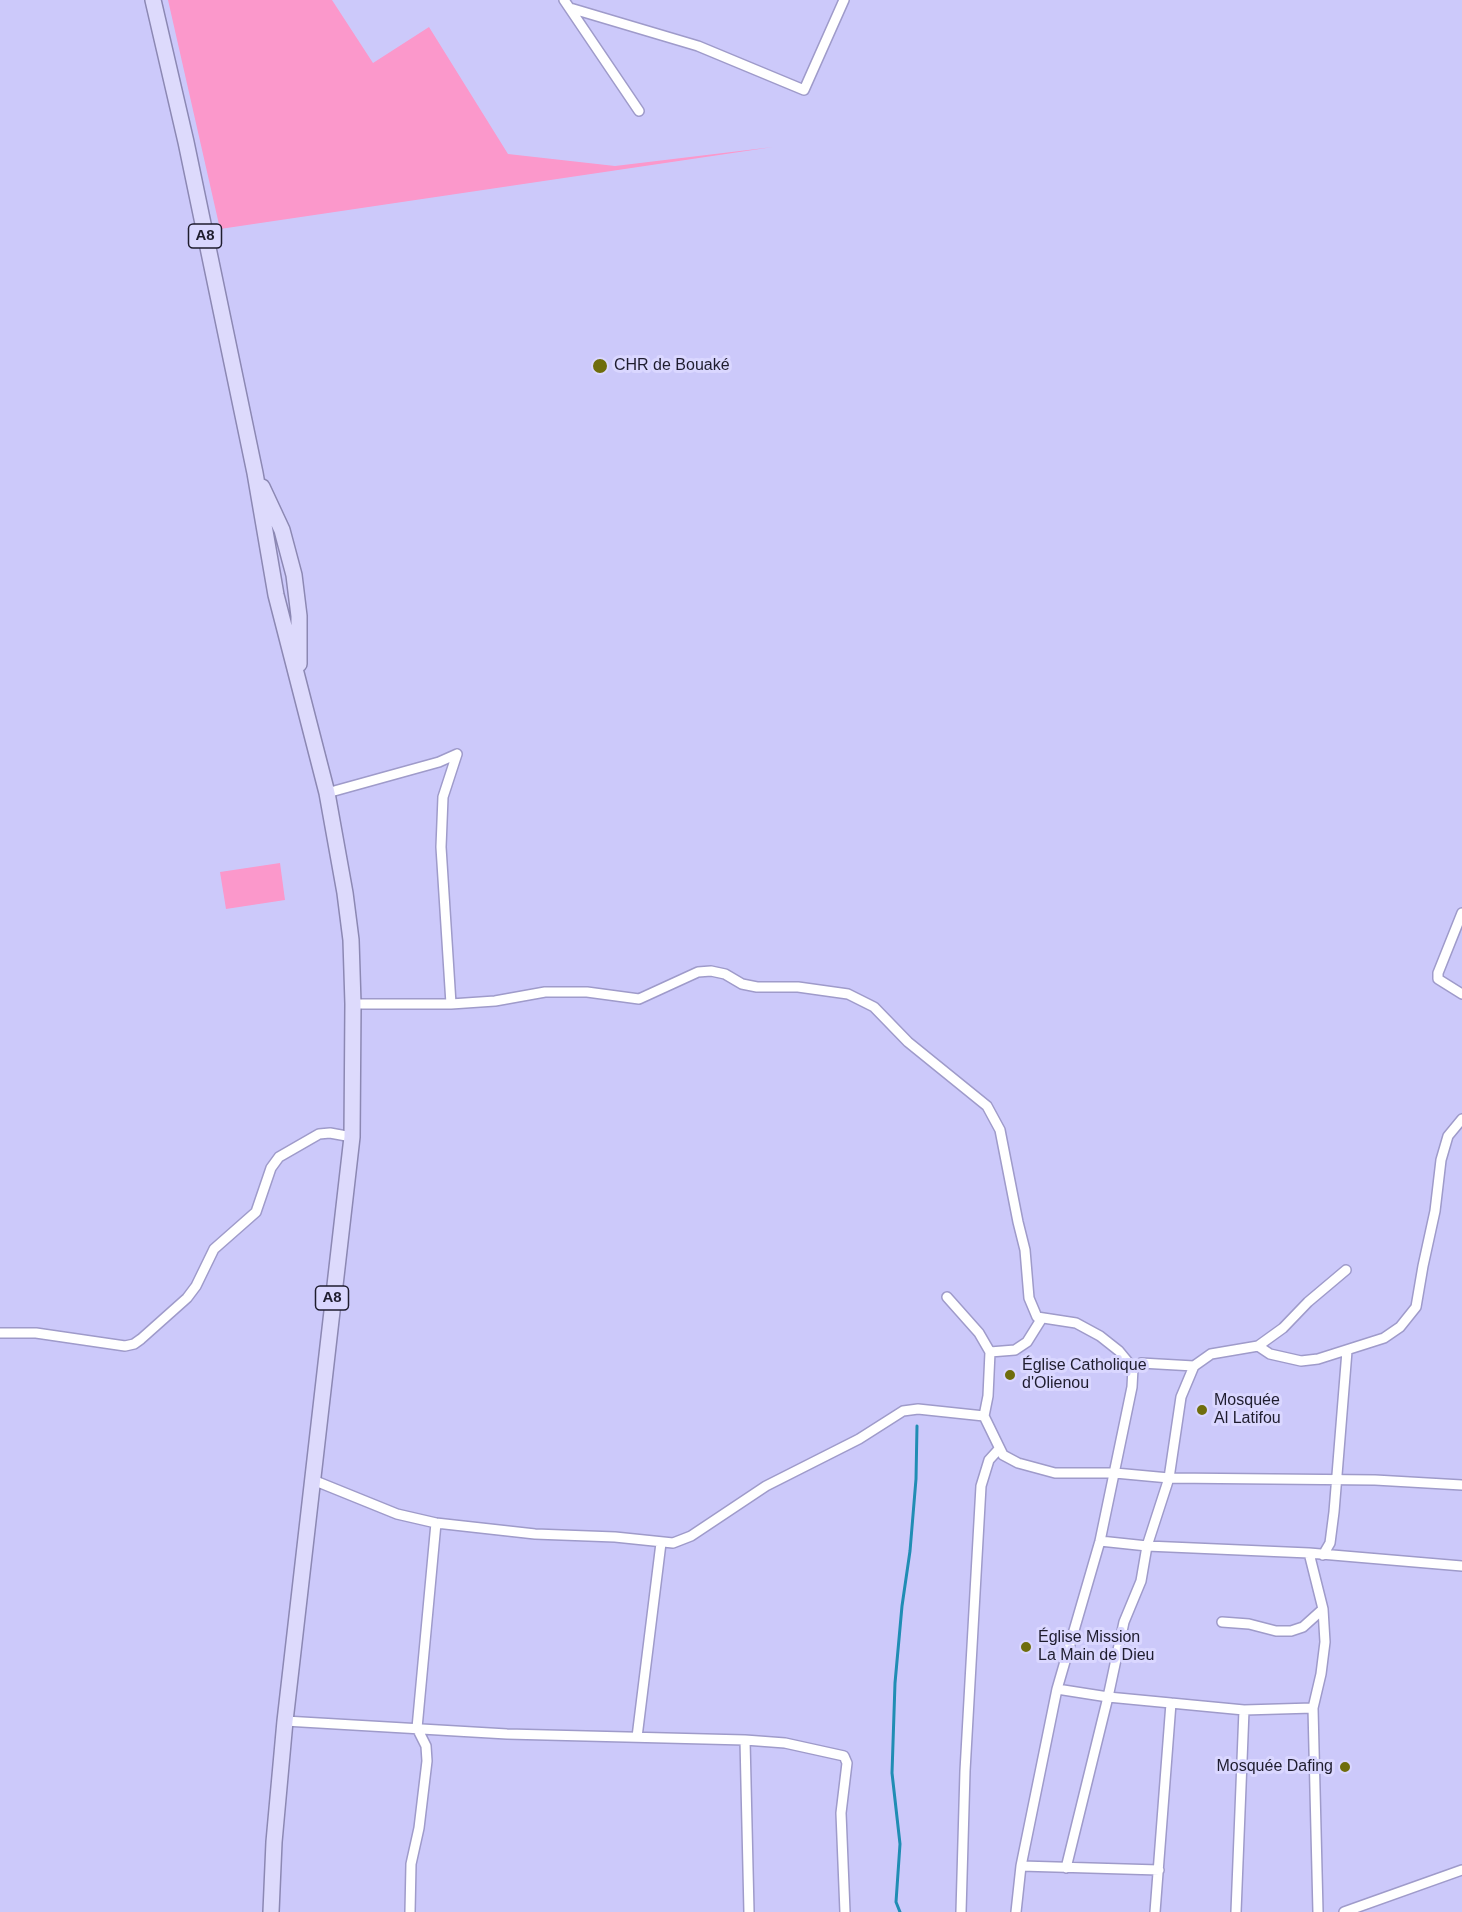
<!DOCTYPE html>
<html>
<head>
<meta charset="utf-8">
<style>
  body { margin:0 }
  canvas { display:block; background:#ccc9fa }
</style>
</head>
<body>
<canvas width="1462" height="1912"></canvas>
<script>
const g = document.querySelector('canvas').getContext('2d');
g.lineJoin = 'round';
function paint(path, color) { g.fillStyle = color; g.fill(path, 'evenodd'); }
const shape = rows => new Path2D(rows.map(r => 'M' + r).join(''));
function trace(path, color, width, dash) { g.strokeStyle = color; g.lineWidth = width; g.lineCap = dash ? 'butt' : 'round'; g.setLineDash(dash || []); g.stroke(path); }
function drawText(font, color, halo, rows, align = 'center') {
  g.font = font + ' Arial,sans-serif'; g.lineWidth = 6; g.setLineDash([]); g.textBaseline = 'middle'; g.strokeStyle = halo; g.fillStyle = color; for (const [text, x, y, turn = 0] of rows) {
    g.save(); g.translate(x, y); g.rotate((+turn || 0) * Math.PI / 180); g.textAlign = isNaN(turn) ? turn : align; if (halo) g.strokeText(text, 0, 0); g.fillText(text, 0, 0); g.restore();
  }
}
const green = shape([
  [168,0,332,0,373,63,429,27,508,154,615,166,773,147,220,229],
  [280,863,285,900,226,909,220,872]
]);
const stream = shape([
  [900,1912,896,1902,900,1844,892,1773,895,1683,902,1606,910,1551,916,1479,917,1426]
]);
const street = shape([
  [564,0,639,111],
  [570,8,698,46,804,90,844,0],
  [327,793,439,762,457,754],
  [1462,913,1438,973,1438,979,1462,994],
  [353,1004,451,1004,495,1001,545,992,587,992,639,999,698,972,711,971,725,974,742,984,757,987,798,987,848,994,874,1007,908,1042,987,1106,1000,1130,1018,1222,1025,1250,1029,1298,1037,1317,1076,1323,1100,1336,1119,1351,1133,1368,1132,1387,1100,1541,1057,1689,1021,1866,1016,1912],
  [451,1004,441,847,443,797,457,754],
  [947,1297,979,1333,990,1352,988,1396,984,1416],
  [0,1333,36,1333,125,1346,134,1344,141,1339,187,1298,196,1286,214,1249,256,1212,271,1168,279,1157,319,1134,330,1133,352,1137],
  [1258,1346,1283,1328,1308,1302,1346,1270],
  [990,1352,1015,1350,1027,1342,1042,1318],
  [1133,1368,1141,1363,1194,1366],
  [313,1480,397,1514,436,1523,535,1534,615,1537,673,1543,691,1536,766,1486,859,1439,903,1411,918,1409,984,1416,1003,1455,1018,1463,1055,1473,1115,1473,1169,1478,1375,1480,1462,1485],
  [1100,1541,1147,1546,1309,1553,1462,1566],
  [1309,1553,1323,1609,1325,1642,1321,1674,1313,1708,1318,1912],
  [1323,1555,1330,1543,1334,1512,1347,1351],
  [1222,1622,1249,1624,1276,1631,1291,1631,1303,1627,1323,1609],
  [1057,1689,1108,1697,1244,1710,1313,1708],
  [285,1721,507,1734,745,1740,785,1743,844,1756,847,1763,841,1813,845,1912],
  [637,1737,661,1543],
  [745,1740,749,1912],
  [1021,1866,1159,1870],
  [1066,1868,1108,1697,1124,1622,1141,1581,1147,1546,1169,1478,1181,1397,1194,1366,1211,1354,1258,1346,1270,1354,1301,1361,1318,1359,1384,1338,1400,1327,1416,1307,1423,1266,1435,1211,1441,1160,1448,1136,1462,1119],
  [410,1912,411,1864,419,1828,427,1761,426,1746,417,1728,436,1523],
  [961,1912,965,1771,981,1486,989,1460,999,1449],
  [1155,1912,1171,1703],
  [1236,1912,1244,1710],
  [1344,1912,1462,1870]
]);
const primary = shape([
  [153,0,186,142,255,473,276,595,327,793,345,893,351,940,353,1004,352,1137,285,1721,274,1842,271,1912],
  [262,487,282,530,294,575,299,616,299,664]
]);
const markers = [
  [600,366,8,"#6f6d0c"],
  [1010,1375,6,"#6f6d0c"],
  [1202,1410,6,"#6f6d0c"],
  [1026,1647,6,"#6f6d0c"],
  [1345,1767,6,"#6f6d0c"]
];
const shields = [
  [205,236,33],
  [332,1298,33]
];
const shieldNames = [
  ["A8",205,236],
  ["A8",332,1298]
];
const poiNames = [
  ["CHR de Bouaké",614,366],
  ["Église Catholique",1022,1366],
  ["d'Olienou",1022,1384],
  ["Mosquée",1214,1401],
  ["Al Latifou",1214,1419],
  ["Église Mission",1038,1638],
  ["La Main de Dieu",1038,1656],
  ["Mosquée Dafing",1333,1767,"right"]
];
paint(green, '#fb98cb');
trace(stream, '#208db4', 3);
trace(street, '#9f9bca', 12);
trace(primary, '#8c88b3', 18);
trace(street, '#fff', 9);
trace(primary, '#dddafc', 15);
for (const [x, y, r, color] of markers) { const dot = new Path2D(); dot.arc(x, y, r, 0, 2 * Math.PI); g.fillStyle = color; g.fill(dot); trace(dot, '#dad7ff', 2); }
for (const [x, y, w] of shields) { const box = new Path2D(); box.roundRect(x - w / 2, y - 12, w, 24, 4.5); g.fillStyle = '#dad7ff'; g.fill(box); trace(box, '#1f1d2f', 1.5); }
drawText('bold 15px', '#1f1d2f', null, shieldNames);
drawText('16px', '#1f1d2f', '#dad7ff', poiNames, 'left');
</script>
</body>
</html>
